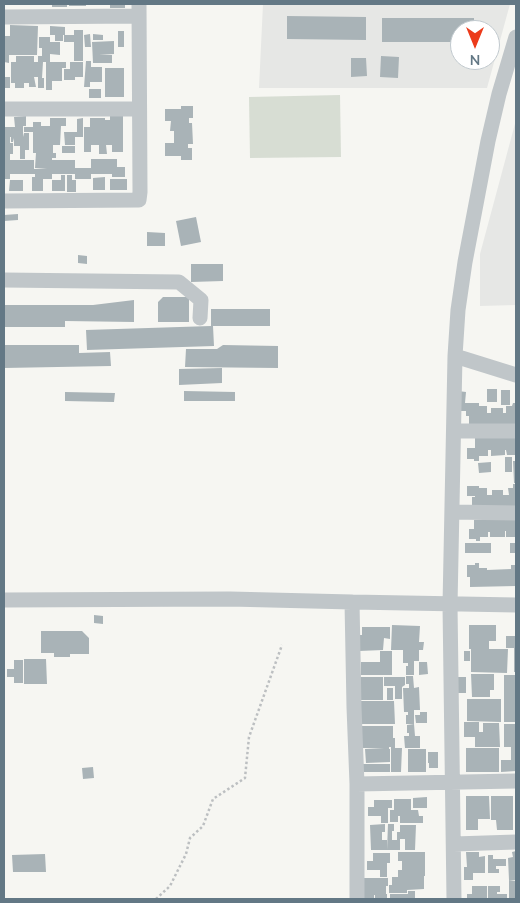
<!DOCTYPE html>
<html>
<head>
<meta charset="utf-8">
<style>
  body { margin:0 }
  #map { position:relative; width:520px; height:903px; overflow:hidden; background:#f6f6f2; font-family:"Nunito Sans",sans-serif }
  canvas { display:block }
  .frame { position:absolute; inset:0; border:5px solid #637885; pointer-events:none }
  .north { position:absolute; left:450px; top:20px; width:50px; height:50px; box-sizing:border-box; background:#fff; border:1px solid #c1c9ce; border-radius:50%; rotate:180deg; font-size:14px; font-weight:700; line-height:20px; text-align:center; color:#637885 }
  .north::after { content:''; display:block; margin:auto; width:18px; height:22px; background:#ec3b1b; clip-path:polygon(50% 0,100% 100%,50% 72%,0 100%) }
</style>
</head>
<body>
<div id="map">
<canvas width="520" height="903"></canvas>
<div class="frame"></div>
<div class="north">N</div>
</div>
<script>
const g = document.querySelector('canvas').getContext('2d');
g.lineJoin = 'round';
function paint(path, color) { g.fillStyle = color; g.fill(path, 'evenodd'); }
const shape = rows => new Path2D(rows.map(r => 'M' + r).join(''));
function trace(path, color, width, dash) { g.strokeStyle = color; g.lineWidth = width; g.lineCap = dash ? 'butt' : 'round'; g.setLineDash(dash || []); g.stroke(path); }
const built = shape([
  [263,4,510,4,487,88,259,88],
  [460,30,490,30,490,60,460,60],
  [516,120,516,305,480,306,480,254]
]);
const green = shape([
  [340,95,341,157,250,158,249,97]
]);
const building = shape([
  [52,4,67,4,67,7,52,7],
  [69,4,86,4,86,6,69,6],
  [110,4,125,4,125,8,110,8],
  [287,16,366,17,366,40,287,39],
  [382,18,474,18,474,30,460,30,460,42,382,42],
  [10,25,38,26,37,55,9,55,9,63,4,62,4,36,10,36],
  [50,26,65,27,65,35,63,35,63,41,55,41,55,35,50,35],
  [74,30,83,30,83,61,74,61,74,42,64,42,64,35,74,35],
  [118,31,124,31,124,47,118,47],
  [90,34,91,47,85,47,84,35],
  [93,34,103,35,103,40,93,40],
  [39,37,50,37,50,42,60,42,60,55,50,54,50,62,66,62,66,68,62,68,62,81,52,81,52,90,46,90,46,62,43,62,42,78,44,78,44,88,38,88,38,77,34,77,36,87,29,87,29,83,24,83,24,88,15,88,15,83,11,83,11,62,16,62,16,56,34,56,34,62,38,62,38,56,42,56,42,48,39,48],
  [114,41,114,54,99,55,112,55,112,63,93,63,92,42],
  [381,56,399,57,398,78,380,77],
  [351,58,366,58,367,76,351,77],
  [86,61,91,61,91,67,102,67,102,82,90,82,90,87,84,87],
  [70,62,83,62,83,77,75,77,75,80,64,80,64,69,70,69],
  [105,68,124,68,124,97,105,97],
  [4,77,10,77,10,88,4,88],
  [89,89,101,89,101,98,89,98],
  [181,106,193,106,193,118,189,118,189,123,192,123,193,144,188,144,188,148,192,148,192,160,181,160,181,156,165,156,165,143,174,143,174,131,170,131,171,121,165,121,165,109,181,109],
  [110,113,123,113,123,152,112,152,112,145,106,145,107,154,99,154,99,145,91,145,91,152,84,152,84,127,90,127,90,118,105,118,105,120,110,120],
  [26,116,26,126,23,126,23,137,24,133,29,133,29,150,25,150,25,159,20,159,20,146,14,146,14,138,13,142,11,142,11,137,10,137,10,143,13,143,13,154,10,154,10,160,34,160,34,169,47,169,35,168,36,153,33,153,33,132,24,132,24,127,33,127,33,122,41,122,41,126,50,126,50,118,66,118,66,126,61,126,60,145,53,145,53,153,56,153,56,158,52,158,52,160,75,160,75,168,91,168,91,159,117,159,117,167,125,167,125,177,112,177,112,174,91,174,91,179,75,179,75,174,52,174,52,179,43,179,43,191,32,191,32,177,35,177,35,174,10,174,10,179,4,179,4,127,15,127,14,117],
  [83,118,83,137,75,137,75,145,65,145,64,132,77,132,77,119],
  [62,146,75,146,75,153,62,153],
  [61,175,65,175,65,191,52,191,52,180,61,180],
  [67,175,72,175,72,180,76,180,76,192,67,192],
  [105,177,105,190,93,190,93,178],
  [110,179,127,179,127,190,110,190],
  [10,180,23,180,23,191,9,191],
  [18,214,18,220,4,221,4,215],
  [196,217,201,242,181,246,176,221],
  [147,232,165,233,165,246,147,246],
  [78,255,87,256,87,264,78,263],
  [191,264,223,264,223,281,191,282],
  [163,297,189,297,189,322,158,322,158,302],
  [134,300,134,322,65,321,65,327,4,327,4,305,93,305],
  [211,309,270,309,270,326,213,326,214,346,87,350,86,330,211,326],
  [4,345,79,345,79,353,110,352,111,366,4,368],
  [223,345,278,346,278,368,185,367,186,349,217,349],
  [222,368,222,383,179,385,179,369],
  [487,389,497,389,497,402,487,402],
  [501,390,510,390,510,405,501,405],
  [184,391,235,392,235,401,184,401],
  [458,391,466,392,465,403,479,403,479,406,487,406,487,413,491,413,491,408,503,408,503,413,506,413,506,406,512,406,513,403,516,403,516,425,469,426,469,416,466,416,466,411,458,411],
  [65,392,115,393,114,402,65,401],
  [475,438,516,438,516,455,507,455,506,450,505,450,505,455,491,456,491,450,488,450,488,456,479,456,479,461,474,461,474,459,467,459,467,448,475,448],
  [505,457,512,457,512,472,505,472],
  [513,461,516,461,516,483,514,483],
  [491,462,491,472,479,473,478,463],
  [513,484,516,484,516,507,472,507,472,497,475,497,475,496,467,496,467,486,479,486,479,488,487,488,487,495,492,495,492,490,503,490,503,495,509,495,508,488,513,488],
  [516,519,516,537,506,537,506,531,505,531,505,537,490,537,490,532,488,532,488,537,480,537,480,541,476,541,476,539,469,539,469,529,474,529,474,520],
  [465,543,491,543,491,553,465,553],
  [510,543,516,543,516,553,510,553],
  [475,563,479,563,479,568,487,568,487,570,511,569,511,565,516,565,516,586,470,587,470,577,467,577,467,565,475,565],
  [94,615,103,616,103,624,94,623],
  [392,625,420,626,419,642,424,642,423,650,419,650,419,661,414,661,414,675,406,675,406,666,408,666,408,663,403,663,403,650,391,650],
  [469,625,496,625,496,641,489,641,489,649,508,649,507,673,471,672,471,649,469,649],
  [362,627,390,627,390,639,384,638,383,650,359,651,359,635,362,635],
  [41,631,82,631,89,638,89,654,70,654,70,657,54,657,54,653,41,653],
  [506,636,516,636,516,672,514,672,514,648,506,648],
  [380,651,392,651,392,675,361,675,361,662,380,662],
  [464,651,470,651,470,661,464,661],
  [24,659,46,659,47,684,24,684],
  [14,660,23,660,23,683,14,683,14,677,7,677,7,669,14,669],
  [419,662,427,662,428,674,419,675],
  [471,674,494,674,494,690,490,690,490,697,472,697],
  [504,675,516,675,516,722,504,722],
  [406,676,413,676,414,688,419,687,420,710,414,710,414,724,406,724,406,715,408,715,408,712,404,712,403,688,409,688,409,684,406,684],
  [360,677,383,677,383,700,360,700],
  [384,677,405,677,405,685,402,687,402,699,395,699,395,686,384,686],
  [457,677,466,677,466,693,457,693],
  [387,688,393,688,393,700,387,700],
  [467,699,501,699,501,722,467,721],
  [360,701,394,701,395,724,361,724],
  [420,712,427,712,427,723,416,723,415,715,420,715],
  [464,722,479,722,479,732,483,732,483,723,499,723,500,747,475,747,475,737,464,737],
  [414,724,415,736,420,736,420,748,405,748,404,736,409,736,409,733,407,733,407,725],
  [504,724,516,724,516,771,501,772,501,760,511,760,511,747,504,747],
  [361,726,393,726,393,738,395,738,395,748,402,748,401,772,391,772,391,747,389,747,389,749,390,749,390,762,366,763,365,749,384,748,361,748],
  [466,748,499,748,499,772,466,772],
  [408,749,426,749,426,772,408,772],
  [428,752,438,752,438,768,429,768,429,763,428,763],
  [358,764,390,764,390,772,358,772],
  [93,767,94,778,83,779,82,768],
  [466,796,489,796,490,819,478,819,478,830,466,830],
  [491,796,513,796,513,830,497,830,496,820,491,820],
  [427,797,427,808,413,808,413,798],
  [394,799,411,799,411,810,418,810,419,816,423,816,423,823,400,823,400,816,398,816,398,822,390,822,390,810,394,810],
  [374,800,392,800,392,808,388,808,388,823,381,823,381,816,368,816,368,807,374,807],
  [385,824,385,832,382,832,382,840,387,840,387,850,371,850,370,825],
  [388,824,394,824,394,831,392,831,392,840,397,840,397,832,400,832,400,825,416,825,415,850,405,850,405,839,400,839,400,850,387,850],
  [516,851,516,880,509,880,508,858,513,857,512,852],
  [398,852,425,852,425,876,424,876,424,889,407,890,407,893,389,893,389,885,392,885,392,877,398,877,398,870,402,870,402,861,398,861],
  [466,852,479,852,479,857,485,856,485,873,473,873,473,880,464,880,464,867,467,867],
  [373,853,390,853,390,863,387,863,387,877,380,877,380,870,367,870,367,861,373,861],
  [45,854,46,872,13,872,12,855],
  [488,855,493,855,493,859,506,859,506,866,496,866,496,869,499,869,499,873,488,873],
  [360,878,388,878,388,886,386,886,386,894,387,894,387,899,375,899,375,895,374,895,374,899,360,899],
  [509,880,516,881,516,899,509,899],
  [472,886,487,886,487,899,467,899,467,894,472,894],
  [488,886,500,886,500,892,497,892,497,894,507,894,507,899,488,899],
  [408,891,415,891,415,899,390,899,390,894,408,894]
]);
const path = shape([
  [156,899,170,886,186,854,190,838,203,826,213,799,245,778,249,737,282,645]
]);
const minor = shape([
  [4,17,139,16],
  [4,109,139,109],
  [4,201,139,200,140,192,139,4],
  [4,280,179,282,201,300,200,318],
  [455,356,516,375],
  [454,431,516,431],
  [452,512,516,513],
  [4,600,230,599,352,602],
  [516,605,352,602,354,707,357,784,516,781],
  [357,784,357,899],
  [454,844,516,842],
  [454,899,450,605,455,356,458,310,465,262,488,141,499,94,516,37]
]);
paint(built, '#e6e7e5');
paint(green, '#d7ddd3');
paint(building, '#a9b3b7');
trace(path, '#bcbfc1', 2.5, [2.5, 2.5]);
trace(minor, '#c0c6c9', 15);
</script>
</body>
</html>
